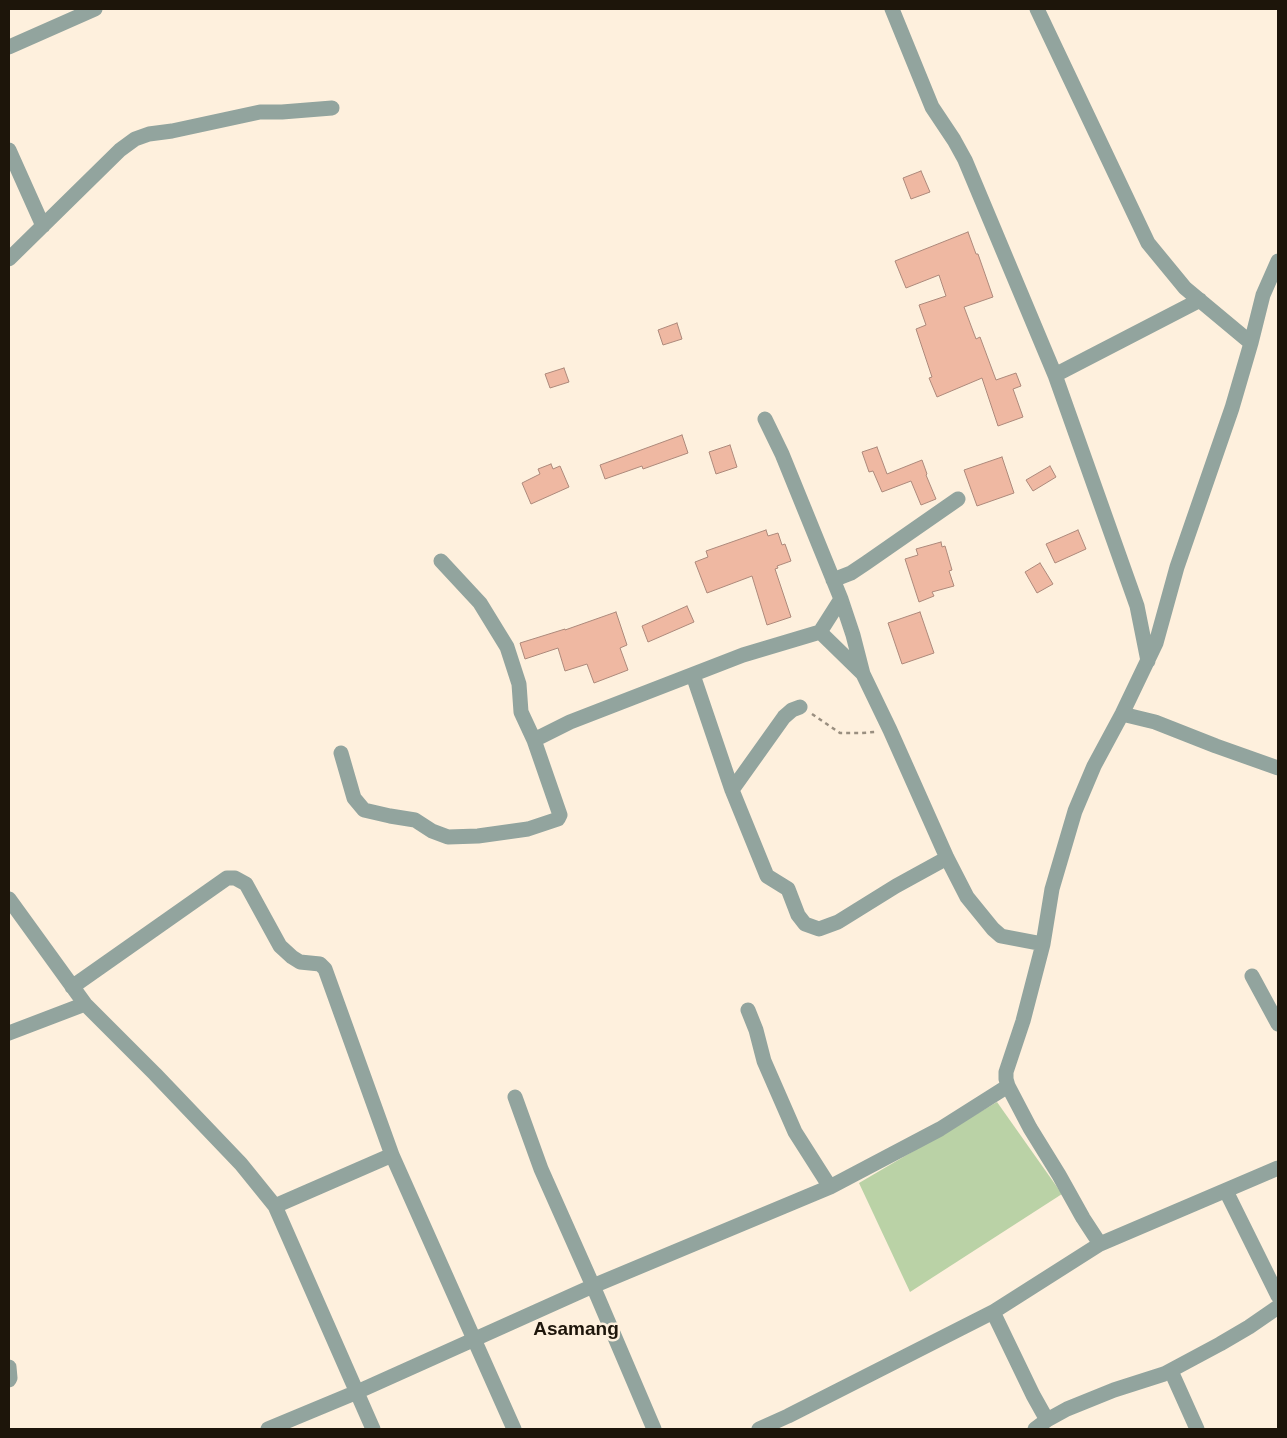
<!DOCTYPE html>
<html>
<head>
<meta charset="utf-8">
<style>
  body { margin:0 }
  #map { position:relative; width:1287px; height:1438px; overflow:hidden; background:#fef0dd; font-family:Arial,sans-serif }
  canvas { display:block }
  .frame { position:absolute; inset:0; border:10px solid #1d150a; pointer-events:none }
</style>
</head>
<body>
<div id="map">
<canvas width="1287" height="1438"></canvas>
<div class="frame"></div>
</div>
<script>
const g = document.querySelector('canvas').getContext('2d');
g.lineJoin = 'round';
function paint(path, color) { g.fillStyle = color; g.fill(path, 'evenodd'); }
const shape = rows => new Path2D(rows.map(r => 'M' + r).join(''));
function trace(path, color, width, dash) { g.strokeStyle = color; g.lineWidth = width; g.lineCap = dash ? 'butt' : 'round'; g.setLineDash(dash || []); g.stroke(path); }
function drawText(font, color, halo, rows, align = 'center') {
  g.font = font + ' Arial,sans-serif'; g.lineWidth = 5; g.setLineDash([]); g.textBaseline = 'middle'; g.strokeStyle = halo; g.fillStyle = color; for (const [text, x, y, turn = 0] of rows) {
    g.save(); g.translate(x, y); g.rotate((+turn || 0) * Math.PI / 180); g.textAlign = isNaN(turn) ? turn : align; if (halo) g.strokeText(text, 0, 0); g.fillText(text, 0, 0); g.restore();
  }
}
const green = shape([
  [997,1102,1062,1194,910,1292,859,1183]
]);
const building = shape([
  [921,171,930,192,911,199,903,178,921,171],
  [968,232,976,254,978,254,993,297,964,307,976,339,980,337,996,380,1016,373,1021,386,1013,389,1023,417,998,426,982,378,937,397,929,378,932,377,916,329,926,325,919,305,946,296,939,275,906,288,895,261,968,232],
  [677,323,682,339,663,345,658,330,677,323],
  [564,368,569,382,550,388,545,374,564,368],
  [682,435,688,453,643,469,642,466,605,479,600,465,682,435],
  [730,445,737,467,716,474,709,452,730,445],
  [877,447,887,474,922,460,927,474,926,475,936,499,921,505,911,481,882,492,873,471,869,472,862,452,877,447],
  [1002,457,1014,493,977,506,964,470,1002,457],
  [551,464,553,469,560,466,569,487,531,504,522,483,540,474,538,469,551,464],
  [1050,466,1056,477,1033,491,1026,480,1050,466],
  [766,530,768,536,778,533,782,545,785,544,791,561,777,566,778,568,775,569,791,617,767,625,752,576,707,593,695,562,708,557,706,551,766,530],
  [1078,530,1086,549,1055,563,1046,544,1078,530],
  [941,542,942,547,945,546,952,570,949,571,954,586,932,592,934,596,919,602,905,559,918,555,916,549,941,542],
  [1040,563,1053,584,1037,593,1025,572,1040,563],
  [687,606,694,622,648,642,642,626,687,606],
  [616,612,627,645,620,648,628,670,594,683,587,664,565,671,558,648,525,659,520,643,565,629,565,630,616,612],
  [920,612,934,653,902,664,888,623,920,612]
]);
const path = shape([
  [812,714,840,733,861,733,875,732]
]);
const street = shape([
  [892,9,932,107,954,140,965,160,1055,375,1137,606,1148,661],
  [1037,9,1148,243,1185,288,1251,343],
  [9,47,95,9],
  [9,150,43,226],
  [9,259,120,150,135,139,149,134,172,131,260,112,282,112,332,108],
  [1055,375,1200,300],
  [765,419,782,454,841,599,853,635,863,674,890,730,947,858,967,897,993,929,1001,936,1043,944],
  [833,580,851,573,866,563,958,499],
  [820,632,862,673],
  [693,675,732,790,767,876,788,889,798,915,805,924,819,929,838,922,896,886,947,858],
  [1122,714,1155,722,1216,746,1278,768],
  [534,740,570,722,743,655,820,632,841,599],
  [341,753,354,798,364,810,390,816,415,820,432,831,448,837,478,836,528,829,558,819,560,815,534,740,521,712,519,684,507,647,480,603,441,561],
  [732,790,784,717,792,710,800,707],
  [9,899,85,1004,155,1074,241,1164,275,1206,373,1429],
  [1252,976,1278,1024],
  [72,987,227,878,235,878,246,884,280,946,292,957,300,962,320,964,325,969,392,1155,514,1429],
  [748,1010,756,1030,764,1061,795,1132,830,1187],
  [9,1033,85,1004],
  [515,1097,541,1169,593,1286,654,1429],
  [1226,1191,1278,1296],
  [275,1206,392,1155],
  [1100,1244,1083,1218,1059,1175,1030,1128,1008,1086,1006,1079,1006,1072,1023,1021,1043,944,1052,889,1075,811,1094,766,1122,714,1156,643,1177,567,1232,408,1251,343,1263,295,1278,261],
  [993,1312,1033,1395,1047,1420],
  [9,1367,10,1378,9,1380],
  [1171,1371,1197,1429],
  [268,1429,357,1392,593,1286,830,1187,940,1129,1008,1086],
  [759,1429,788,1416,993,1312,1100,1244,1278,1168],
  [1035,1429,1047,1420,1067,1409,1114,1390,1164,1374,1220,1344,1249,1327,1278,1307]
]);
const quarterNames = [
  ["Asamang",576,1330]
];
paint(green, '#bad2a6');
paint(building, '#efb8a2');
trace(building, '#ad897b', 1);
trace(path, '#9a8f80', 2.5, [4, 4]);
trace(street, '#92a49e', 15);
drawText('bold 19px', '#1d150a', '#fef0dd', quarterNames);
</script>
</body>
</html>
